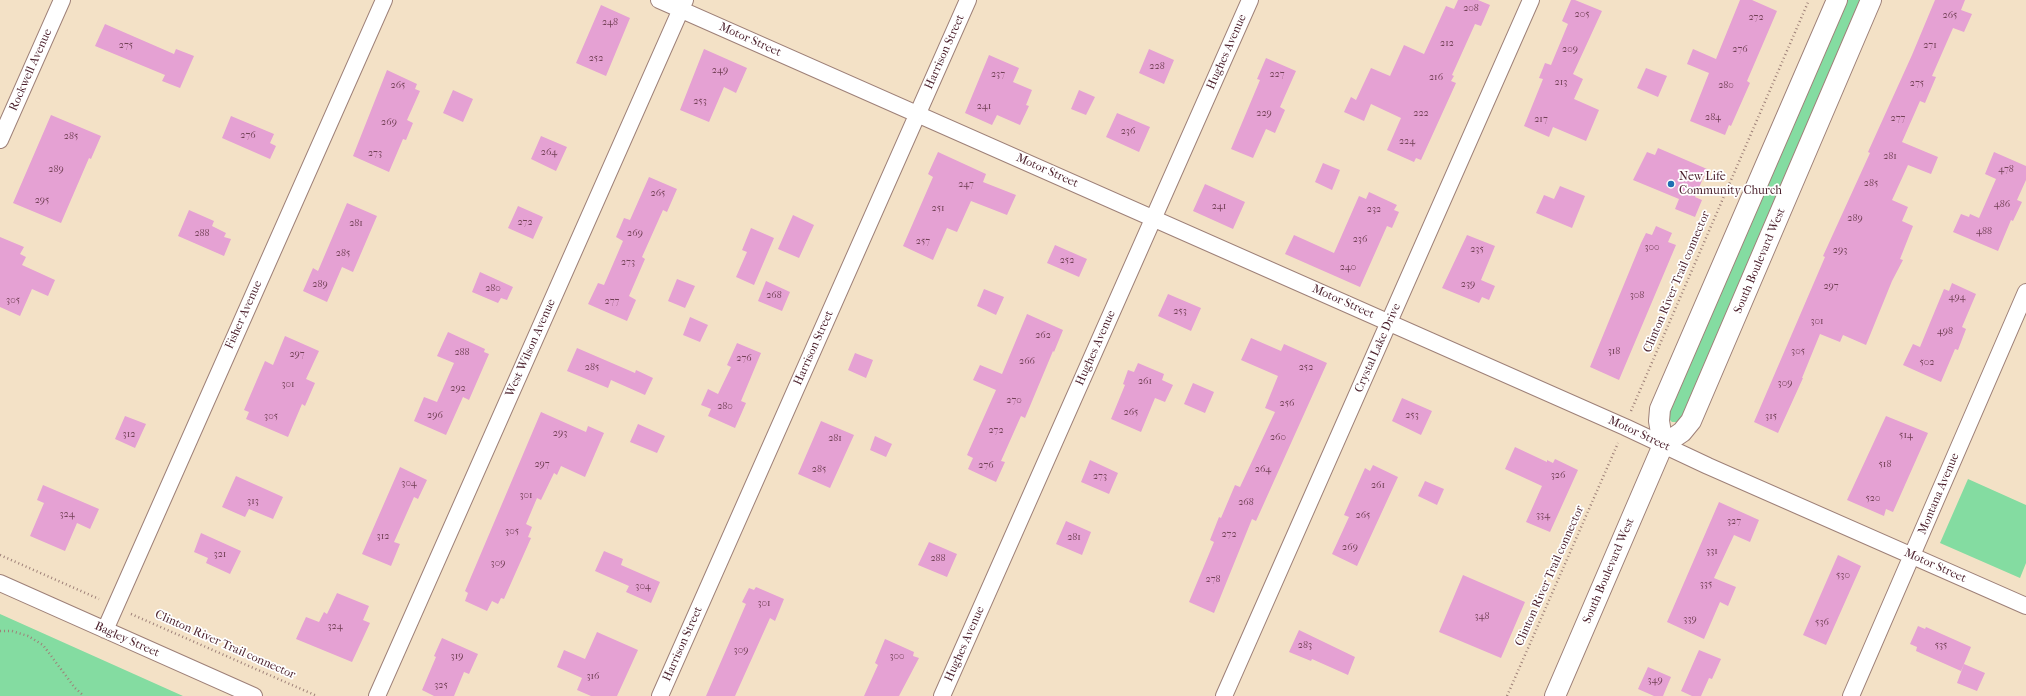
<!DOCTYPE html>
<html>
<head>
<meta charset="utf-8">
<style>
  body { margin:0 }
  canvas { display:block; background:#f3e1c6 }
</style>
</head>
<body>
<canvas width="2026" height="696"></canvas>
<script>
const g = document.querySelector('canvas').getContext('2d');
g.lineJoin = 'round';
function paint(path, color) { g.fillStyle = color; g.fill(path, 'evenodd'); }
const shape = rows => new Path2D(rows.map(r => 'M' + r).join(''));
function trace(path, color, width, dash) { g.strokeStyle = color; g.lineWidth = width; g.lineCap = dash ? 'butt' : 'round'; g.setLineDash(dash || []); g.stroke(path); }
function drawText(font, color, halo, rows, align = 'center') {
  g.font = font + ' "IM FELL French Canon",serif'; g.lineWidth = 3.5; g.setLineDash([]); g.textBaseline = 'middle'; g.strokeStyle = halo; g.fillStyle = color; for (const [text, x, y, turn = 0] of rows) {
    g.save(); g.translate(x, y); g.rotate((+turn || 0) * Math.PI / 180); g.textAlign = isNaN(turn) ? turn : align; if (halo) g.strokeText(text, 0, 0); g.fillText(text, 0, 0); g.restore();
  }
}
const green = shape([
  [1846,0,1861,0,1680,422,1672,422,1669,419,1668,413],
  [1968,479,2026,505,2026,563,2020,578,1940,543],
  [0,614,183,696,0,696]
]);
const building = shape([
  [1458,0,1478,0,1490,5,1481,26,1475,24,1452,75,1454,76,1451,81,1456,83,1421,160,1416,158,1414,162,1387,150,1401,118,1371,104,1364,121,1344,112,1351,97,1356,100,1371,68,1390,76,1404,45,1424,54,1446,6,1454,9],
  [1571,0,1575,0,1602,11,1573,74,1583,79,1574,99,1599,110,1586,141,1553,127,1549,137,1524,126,1543,79,1539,78,1545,63,1551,65,1568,24,1562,21],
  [1740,0,1752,0,1777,11,1747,81,1750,83,1731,126,1729,125,1725,135,1690,121,1709,73,1687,64,1693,49,1716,59],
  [1935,0,1965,0,1961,10,1972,14,1964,32,1953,28,1932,76,1936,77,1925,103,1920,101,1902,142,1938,157,1931,174,1908,165,1892,200,1908,207,1902,221,1913,226,1900,259,1903,260,1892,281,1866,345,1843,335,1840,342,1820,334,1802,378,1803,378,1778,433,1754,422,1825,257,1823,256,1870,153,1868,152,1912,55],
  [601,5,630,18,606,76,576,63],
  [105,24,174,54,176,49,194,56,180,88,162,81,165,75,95,46],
  [704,49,747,68,736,93,724,87,709,122,680,110],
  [1149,49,1174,60,1164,84,1139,73],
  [989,55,1019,68,1013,82,1032,90,1026,105,1029,106,1020,125,997,115,992,125,965,113],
  [1266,58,1296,71,1280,107,1285,110,1275,133,1266,129,1253,158,1231,149,1260,80,1257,79],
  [1646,68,1667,76,1658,97,1637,88],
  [387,70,417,84,415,89,420,91,407,120,413,123,406,140,403,139,389,172,353,156],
  [453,90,473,99,463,122,443,113],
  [1079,90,1095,97,1086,115,1071,109],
  [1117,113,1150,127,1139,152,1106,137],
  [51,115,101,136,91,159,89,158,61,223,13,203],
  [231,116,274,134,270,143,276,146,270,159,222,138],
  [541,136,567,147,556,171,531,159],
  [1658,148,1707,169,1695,197,1702,200,1695,217,1675,209,1679,199,1633,180,1647,152,1655,155],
  [938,152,986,174,983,182,1016,195,1007,215,971,201,957,232,947,228,933,260,903,246,933,177,928,174],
  [1994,152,2026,166,2026,180,2017,200,2022,202,2013,221,2011,220,1998,251,1953,232,1961,214,1969,217,1970,214,1979,218,1996,179,1985,174],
  [1323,163,1340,170,1332,190,1315,182],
  [649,177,677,189,667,212,663,210,642,257,645,259,629,296,636,300,627,321,588,304,598,283,604,285,623,241,616,237,624,218,630,220],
  [1205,184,1245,202,1233,229,1193,211],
  [1560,186,1585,196,1572,228,1536,213,1544,195,1554,199],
  [1369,192,1397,205,1394,210,1399,212,1392,228,1387,226,1360,287,1285,254,1294,235,1334,253,1359,196,1366,199],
  [347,203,377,216,353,272,342,267,327,302,303,291,313,268,318,271],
  [518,206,543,217,533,239,508,228],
  [189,210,214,221,212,226,226,233,224,237,231,239,224,256,178,236],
  [793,215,814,225,799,258,778,249],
  [1656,226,1672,233,1668,242,1676,245,1619,380,1590,367,1641,243,1646,233,1652,235],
  [751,228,774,238,754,285,736,277,747,252,742,250],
  [1467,235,1495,246,1481,280,1495,286,1489,300,1482,297,1479,303,1442,288],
  [0,237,24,247,20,254,26,257,22,265,55,280,48,296,32,289,20,316,0,307],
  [1055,245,1087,259,1079,277,1047,263],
  [480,272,513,287,507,300,501,298,498,303,472,292],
  [677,279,695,286,685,308,668,301],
  [766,281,790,292,782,311,758,301],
  [1952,283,1976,294,1962,327,1966,329,1958,350,1955,349,1941,382,1903,365,1913,344,1920,347,1944,289,1949,291],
  [984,289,1004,297,996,315,977,306],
  [1168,294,1201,308,1191,331,1158,316],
  [1027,314,1063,330,1054,352,1053,351,1025,418,1021,416,1001,461,1005,462,996,482,968,469,973,458,967,455,996,390,973,380,980,365,1002,374],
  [690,317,708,325,700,342,683,335],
  [448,332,485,349,484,352,489,354,469,400,463,397,446,435,414,421,424,397,437,402,454,363,437,356],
  [285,336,319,351,306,379,315,383,305,406,302,404,288,437,246,419,249,412,244,410,265,361,273,365],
  [1251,338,1281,351,1284,344,1327,363,1256,521,1252,519,1214,613,1189,602,1214,542,1210,540,1219,517,1221,518,1235,485,1240,487,1275,412,1265,408,1278,376,1241,360],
  [737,343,761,353,741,401,746,403,735,428,708,416,711,409,701,405,708,389,718,394,731,367,727,365],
  [577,348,635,373,636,370,653,378,645,395,611,380,608,388,567,371],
  [855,353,873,360,866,378,848,370],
  [1138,363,1164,374,1162,380,1173,385,1165,402,1155,398,1141,432,1111,419,1125,385,1123,384,1128,370,1134,372],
  [1193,383,1214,392,1205,413,1184,404],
  [1402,398,1432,411,1421,435,1392,421],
  [541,412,586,432,588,426,604,433,585,477,561,466,557,475,554,473,541,500,537,498,526,524,532,527,528,537,531,538,504,599,501,598,498,604,492,601,487,611,465,601,468,593,465,591],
  [125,416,146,424,135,448,115,439],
  [1886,416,1928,433,1893,512,1886,509,1884,516,1847,500],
  [821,421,854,435,830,488,798,474],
  [638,424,665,436,657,453,630,442],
  [875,436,892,444,886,457,870,450],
  [1515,447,1547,462,1547,460,1553,463,1555,459,1578,470,1550,532,1526,522,1542,486,1505,469],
  [1090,460,1118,473,1109,494,1081,482],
  [1373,465,1398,477,1357,566,1332,554,1349,517,1344,515,1365,468,1370,471],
  [400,467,427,480,418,499,414,497,394,542,400,544,391,566,362,554],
  [236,476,283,497,273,519,249,509,245,517,222,507],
  [1425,481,1444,489,1437,505,1418,496],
  [43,485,99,509,90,529,77,523,65,551,30,536,44,503,37,500],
  [1719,502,1759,520,1750,542,1734,535,1714,578,1736,587,1728,606,1720,602,1704,639,1667,622],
  [1066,521,1091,532,1082,555,1056,544],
  [201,533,241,551,230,574,206,563,208,558,194,552],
  [929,542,957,554,947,577,918,565],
  [604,551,623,559,621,565,660,582,651,603,626,592,629,586,595,571],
  [1838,555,1861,566,1826,645,1803,635],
  [1463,575,1525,602,1501,658,1439,632],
  [756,587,784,599,775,621,770,618,735,696,706,696,746,604,742,602,749,588,754,590],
  [337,593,369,606,363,620,370,623,352,662,296,639,306,617,319,622,324,612,327,614],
  [1918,626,1925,629,1926,627,1971,647,1961,671,1916,651,1917,647,1910,644],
  [1299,630,1355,657,1348,675,1312,659,1311,661,1289,652],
  [597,632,638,650,617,696,591,696,577,690,582,678,557,667,564,650,585,659],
  [442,638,478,654,469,674,464,672,454,696,434,696,422,690,436,657,434,656],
  [885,639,914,652,913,656,919,658,899,696,864,696,878,665,875,663],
  [1699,650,1721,659,1712,679,1709,678,1701,696,1692,696,1681,691],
  [1964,664,1985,673,1977,691,1957,683],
  [1648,667,1671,677,1663,696,1654,696,1638,689]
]);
const path = shape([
  [1631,411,1809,0],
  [0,555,99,599],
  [131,614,317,696],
  [0,631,12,631,28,636,43,645,75,688,84,696],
  [1507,696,1618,443]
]);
const minor = shape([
  [659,0,1625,427,1708,466,2026,606],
  [0,140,62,0],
  [0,583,254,696],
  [105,630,384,0],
  [377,696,685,0],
  [660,696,968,0],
  [942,696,1250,0],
  [1224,696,1531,0],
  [1851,696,2026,292]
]);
const tertiary = shape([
  [1663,445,1682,432,1691,421,1871,0],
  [1555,696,1663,445,1659,421,1660,409,1837,0]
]);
const markers = [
  [1671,184,4,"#1f6fb2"]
];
const numberNames = [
  ["208",1471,9],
  ["205",1582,15],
  ["265",1950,16],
  ["272",1756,18],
  ["248",610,23],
  ["212",1447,44],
  ["275",126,46],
  ["271",1930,46],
  ["209",1570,50],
  ["276",1740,50],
  ["252",596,59],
  ["228",1157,67],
  ["249",720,71],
  ["237",998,75],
  ["227",1277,75],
  ["216",1436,78],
  ["213",1561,83],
  ["275",1917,84],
  ["265",398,86],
  ["280",1726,86],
  ["253",700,102],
  ["241",984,107],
  ["229",1264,114],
  ["222",1421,114],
  ["284",1713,118],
  ["277",1898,119],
  ["217",1541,120],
  ["269",389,123],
  ["236",1128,132],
  ["276",248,136],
  ["285",71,137],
  ["224",1407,142],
  ["264",549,153],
  ["273",375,154],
  ["281",1890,157],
  ["289",56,170],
  ["478",2006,170],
  ["285",1871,184],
  ["247",966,185],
  ["265",658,194],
  ["295",42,201],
  ["486",2002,205],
  ["241",1219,207],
  ["251",938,209],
  ["232",1374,210],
  ["289",1855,219],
  ["272",525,223],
  ["281",356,224],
  ["488",1984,232],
  ["288",202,234],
  ["269",635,234],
  ["236",1360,240],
  ["257",923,242],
  ["300",1652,248],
  ["235",1477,250],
  ["293",1840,251],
  ["285",343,254],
  ["252",1067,261],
  ["273",628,263],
  ["240",1348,268],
  ["289",320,285],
  ["239",1468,285],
  ["297",1831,287],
  ["280",493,289],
  ["268",774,296],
  ["308",1637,296],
  ["494",1957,298],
  ["305",13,301],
  ["277",612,302],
  ["253",1180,312],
  ["301",1817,322],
  ["498",1945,332],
  ["262",1043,336],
  ["318",1614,352],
  ["305",1798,352],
  ["288",462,353],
  ["297",297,355],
  ["276",744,359],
  ["266",1027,362],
  ["502",1927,363],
  ["285",592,368],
  ["252",1306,368],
  ["261",1145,382],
  ["309",1785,384],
  ["301",288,385],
  ["292",458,389],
  ["270",1014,401],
  ["256",1287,404],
  ["280",725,407],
  ["265",1131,413],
  ["296",435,416],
  ["253",1412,416],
  ["305",271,417],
  ["315",1771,417],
  ["272",996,431],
  ["293",560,434],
  ["312",129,435],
  ["514",1906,436],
  ["260",1278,438],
  ["281",835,439],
  ["297",542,465],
  ["518",1885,465],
  ["276",986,466],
  ["285",819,470],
  ["264",1263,470],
  ["326",1558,476],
  ["273",1100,477],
  ["304",409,484],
  ["261",1378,486],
  ["301",526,496],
  ["520",1873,499],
  ["313",253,502],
  ["268",1246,503],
  ["324",67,515],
  ["265",1363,516],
  ["334",1543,516],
  ["327",1734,522],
  ["305",512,532],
  ["272",1229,535],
  ["312",383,537],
  ["281",1074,538],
  ["269",1350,548],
  ["331",1712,552],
  ["321",220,555],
  ["288",938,559],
  ["309",498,564],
  ["530",1843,576],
  ["278",1213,580],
  ["335",1706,585],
  ["304",643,587],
  ["301",764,604],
  ["348",1482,617],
  ["339",1690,620],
  ["536",1822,623],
  ["324",335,627],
  ["283",1305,646],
  ["535",1941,646],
  ["309",741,651],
  ["319",457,657],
  ["300",897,657],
  ["316",593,677],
  ["349",1655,681],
  ["325",441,686]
];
const streetNames = [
  ["Motor Street",750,40,24],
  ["Harrison Street",945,52,-66],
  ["Hughes Avenue",1227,52,-66],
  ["Rockwell Avenue",31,70,-66],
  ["Motor Street",1047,171,24],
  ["South Boulevard West",1760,261,-67],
  ["Clinton River Trail connector",1677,282,-67],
  ["Motor Street",1343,302,24],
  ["Fisher Avenue",244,315,-66],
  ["West Wilson Avenue",531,348,-66],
  ["Harrison Street",814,348,-66],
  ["Hughes Avenue",1096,348,-66],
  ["Crystal Lake Drive",1378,348,-66],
  ["Motor Street",1639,434,25],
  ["Montana Avenue",1939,494,-67],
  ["Motor Street",1935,566,24],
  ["South Boulevard West",1609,571,-67],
  ["Clinton River Trail connector",1550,576,-66],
  ["Bagley Street",127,640,24],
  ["Harrison Street",683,644,-66],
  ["Hughes Avenue",965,644,-66],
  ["Clinton River Trail connector",225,645,24]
];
const poiNames = [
  ["New Life",1679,177],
  ["Community Church",1679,191]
];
paint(green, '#84dca1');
paint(building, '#e5a1d3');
trace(minor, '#9e8078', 18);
trace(tertiary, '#9e8078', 22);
trace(path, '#9e8078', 2.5, [1, 3]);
trace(minor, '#fff', 16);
trace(tertiary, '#fff', 20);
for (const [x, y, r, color] of markers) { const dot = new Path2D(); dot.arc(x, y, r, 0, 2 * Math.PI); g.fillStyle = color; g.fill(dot); trace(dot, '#fff', 1.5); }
drawText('10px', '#714055', null, numberNames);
drawText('12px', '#4a1f2b', '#fff', streetNames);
drawText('12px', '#4a1f2b', '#fff', poiNames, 'left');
</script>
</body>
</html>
